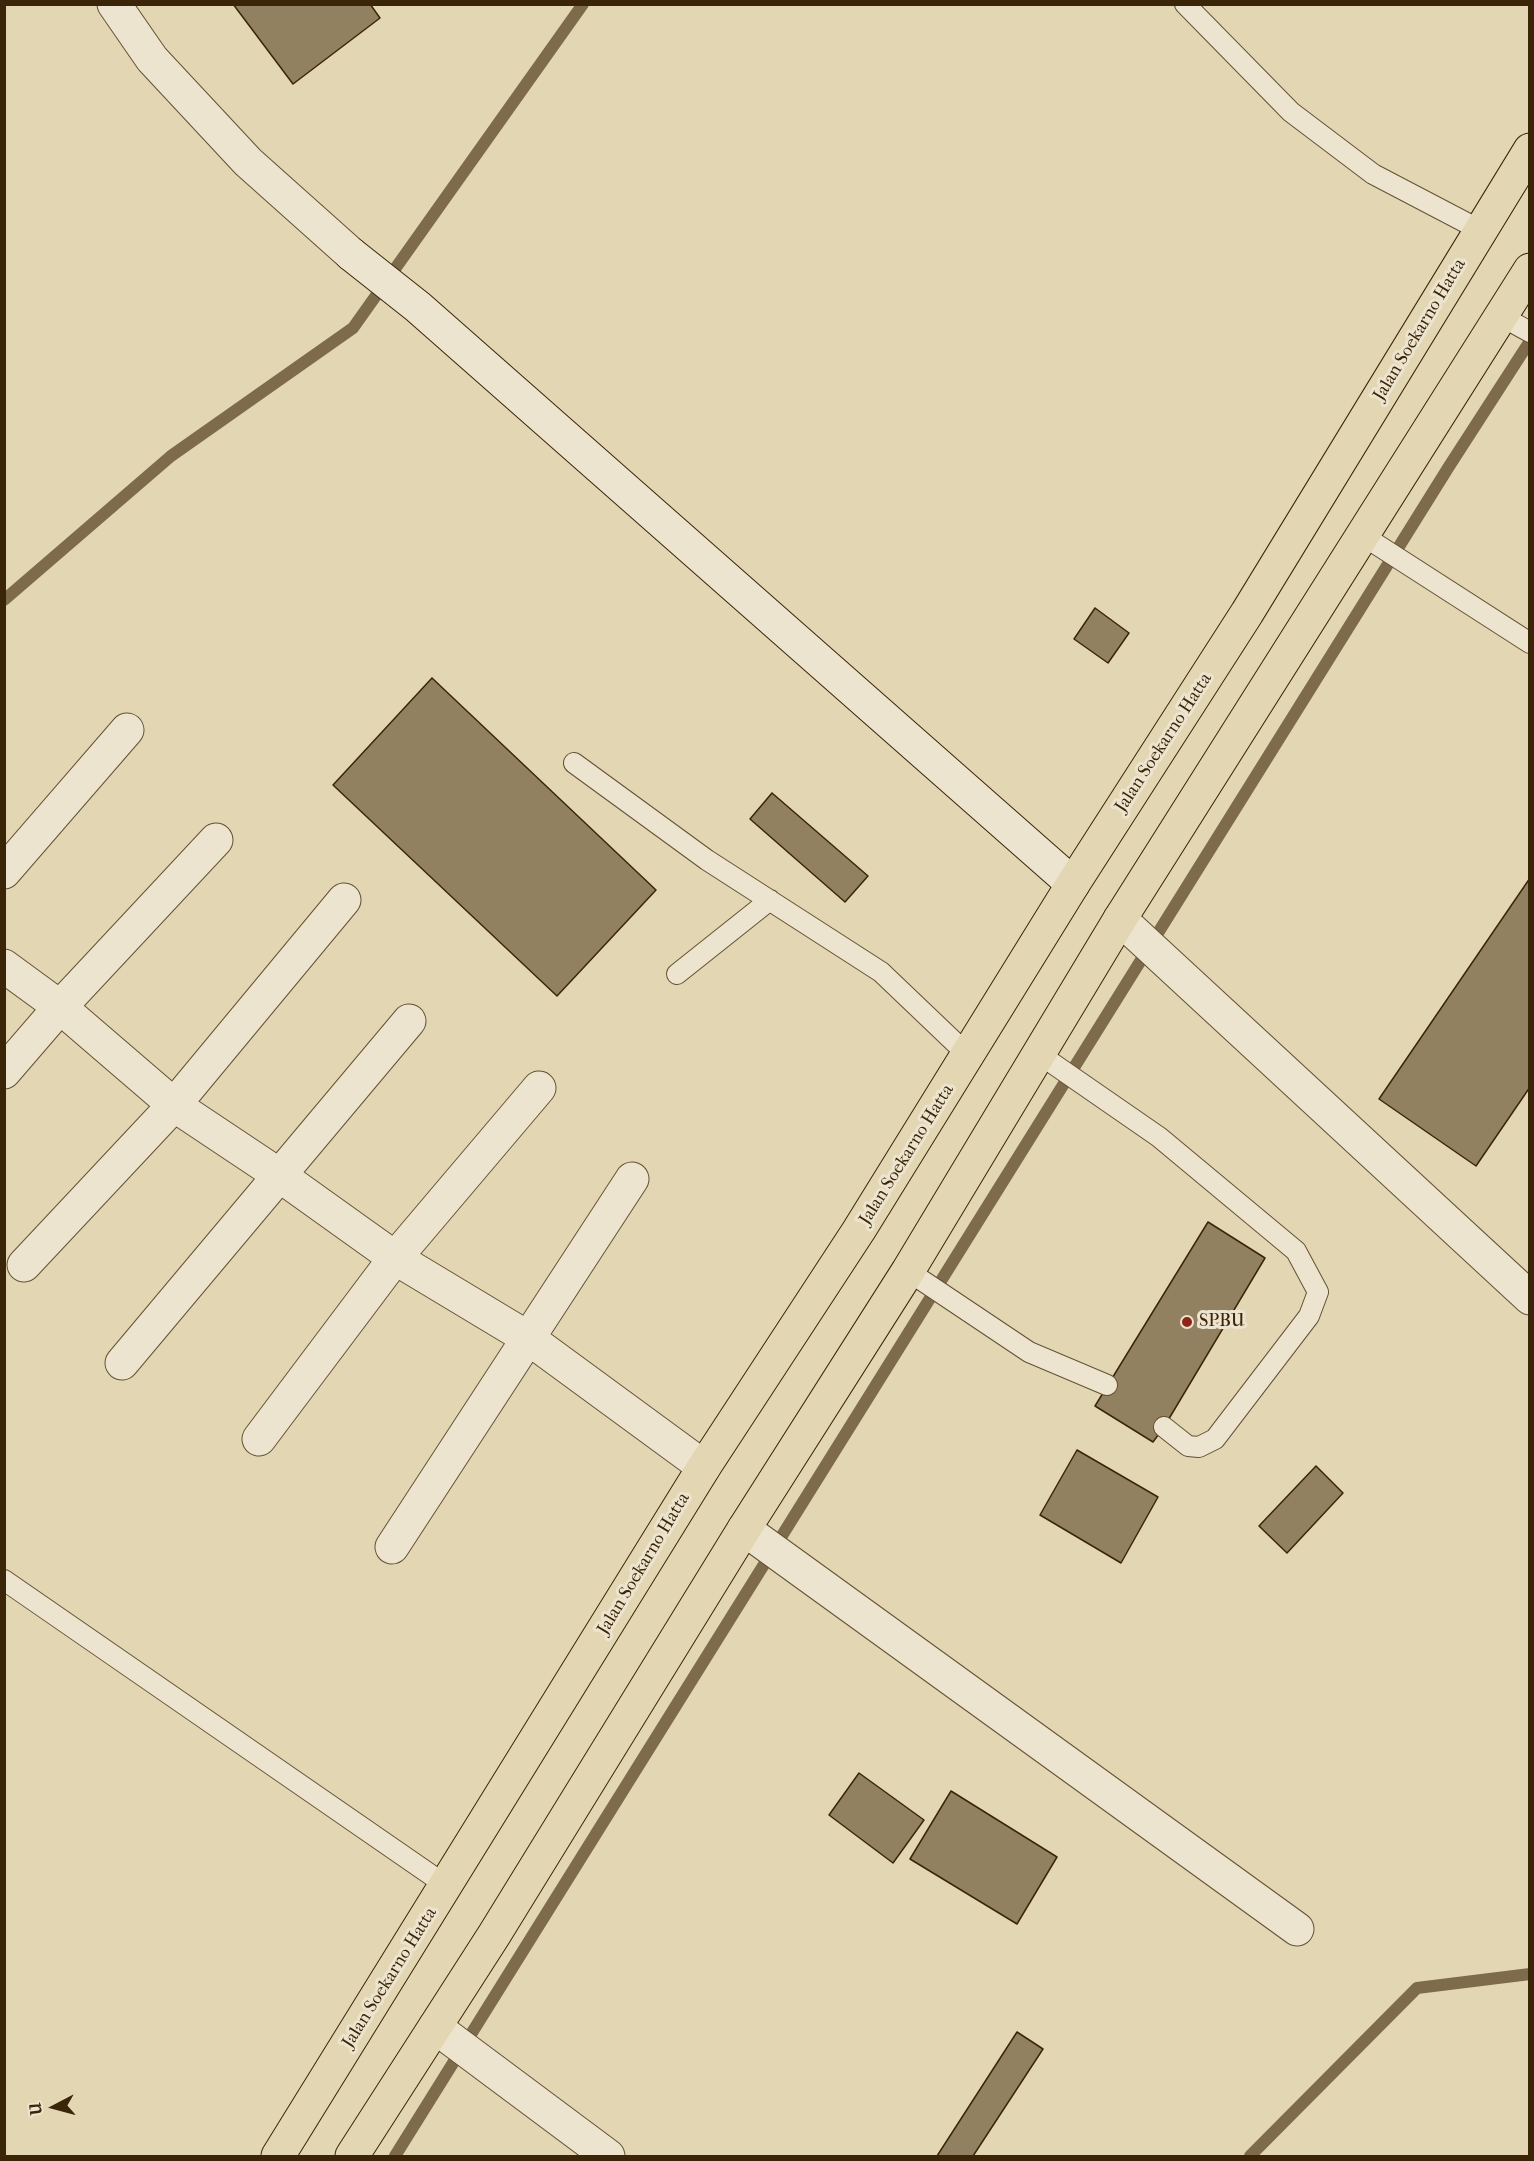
<!DOCTYPE html>
<html>
<head>
<meta charset="utf-8">
<style>
  body { margin:0 }
  #map { position:relative; width:1534px; height:2161px; overflow:hidden; background:#e2d6b3; font-family:"IM FELL French Canon",serif }
  canvas { display:block }
  .frame { position:absolute; inset:0; border:6px solid #3b2509; pointer-events:none }
  .north { position:absolute; left:24px; top:2077px; width:60px; height:60px; -webkit-text-stroke:4px #ece4ce; paint-order:stroke; rotate:264deg; font-size:16px; font-weight:700; line-height:24px; text-align:center; color:#3b2509 }
  .north::after { content:''; display:block; margin:auto; width:21px; height:27px; background:#3b2509; clip-path:polygon(50% 0,100% 100%,50% 72%,0 100%) }
</style>
</head>
<body>
<div id="map">
<canvas width="1534" height="2161"></canvas>
<div class="frame"></div>
<div class="north">U</div>
</div>
<script>
const g = document.querySelector('canvas').getContext('2d');
g.lineJoin = 'round';
const shape = rows => new Path2D(rows.map(r => 'M' + r).join(''));
function trace(path, color, width, dash) { g.strokeStyle = color; g.lineWidth = width; g.lineCap = dash ? 'butt' : 'round'; g.setLineDash(dash || []); g.stroke(path); }
function paint(path, color) { g.fillStyle = color; g.fill(path, 'evenodd'); }
function drawText(font, color, halo, rows, align = 'center') {
  g.font = font + ' "IM FELL French Canon",serif'; g.lineWidth = 6; g.setLineDash([]); g.textBaseline = 'middle'; g.strokeStyle = halo; g.fillStyle = color; for (const [text, x, y, turn = 0] of rows) {
    g.save(); g.translate(x, y); g.rotate((+turn || 0) * Math.PI / 180); g.textAlign = isNaN(turn) ? turn : align; if (halo) g.strokeText(text, 0, 0); g.fillText(text, 0, 0); g.restore();
  }
}
const stream = shape([
  [4,600,171,456,353,328,583,4],
  [395,2156,1448,468,1530,341],
  [1250,2156,1417,1988,1530,1974]
]);
const building = shape([
  [233,4,370,4,380,18,293,84,233,4],
  [1095,608,1129,633,1108,663,1074,639,1095,608],
  [432,678,656,890,557,996,333,785,432,678],
  [772,793,868,876,845,902,750,819,772,793],
  [1530,878,1530,1087,1476,1166,1379,1099,1530,878],
  [1208,1222,1265,1258,1164,1427,1153,1442,1095,1406,1208,1222],
  [1077,1450,1158,1497,1121,1563,1040,1515,1077,1450],
  [1316,1466,1343,1493,1287,1553,1259,1526,1316,1466],
  [859,1773,924,1820,893,1863,829,1815,859,1773],
  [951,1791,1057,1857,1017,1924,910,1859,951,1791],
  [1017,2032,1043,2049,973,2156,937,2156,1017,2032]
]);
const lane = shape([
  [1185,4,1291,112,1373,174,1480,230],
  [1501,316,1530,332],
  [1362,535,1530,643],
  [574,763,707,860,881,972,969,1056],
  [677,974,770,900],
  [1039,1054,1159,1137,1296,1251,1318,1292,1309,1316,1215,1439,1199,1447,1188,1446,1164,1427],
  [908,1271,1029,1352,1107,1385],
  [4,1580,447,1886]
]);
const street = shape([
  [114,4,152,59,248,162,351,254],
  [4,872,127,730],
  [1120,919,1530,1298],
  [4,966,60,1007,174,1105,279,1175,395,1258,528,1338,704,1467],
  [4,1072,60,1007,216,840],
  [24,1265,174,1105,344,900],
  [122,1363,409,1021],
  [259,1439,395,1258,539,1088],
  [744,1529,1297,1929],
  [392,1547,632,1179],
  [435,2027,608,2156]
]);
const secondary = shape([
  [351,254,418,307,1073,884]
]);
const highway = shape([
  [278,2156,704,1467,859,1230,1073,884,1247,613,1530,150],
  [352,2156,494,1935,744,1529,908,1271,1120,919,1530,270]
]);
const markers = [
  [1187,1322,6,"#8f2418"]
];
const streetNames = [
  ["Jalan Soekarno Hatta",1420,330,-59],
  ["Jalan Soekarno Hatta",1164,743,-57],
  ["Jalan Soekarno Hatta",907,1155,-58],
  ["Jalan Soekarno Hatta",644,1564,-59],
  ["Jalan Soekarno Hatta",390,1978,-58]
];
const poiNames = [
  ["SPBU",1199,1322]
];
trace(stream, '#7d6b4c', 12);
paint(building, '#928161');
trace(building, '#3b2509', 1.5);
trace(lane, '#655134', 22);
trace(street, '#655134', 35);
trace(secondary, '#3b2509', 35);
trace(highway, '#3b2509', 35);
trace(lane, '#ece4ce', 20);
trace(street, '#ece4ce', 33);
trace(secondary, '#ece4ce', 33);
trace(highway, '#e2d6b3', 33);
for (const [x, y, r, color] of markers) { const dot = new Path2D(); dot.arc(x, y, r, 0, 2 * Math.PI); g.fillStyle = color; g.fill(dot); trace(dot, '#ece4ce', 2); }
drawText('18px', '#3b2509', '#ece4ce', streetNames);
drawText('18px', '#3b2509', '#ece4ce', poiNames, 'left');
</script>
</body>
</html>
